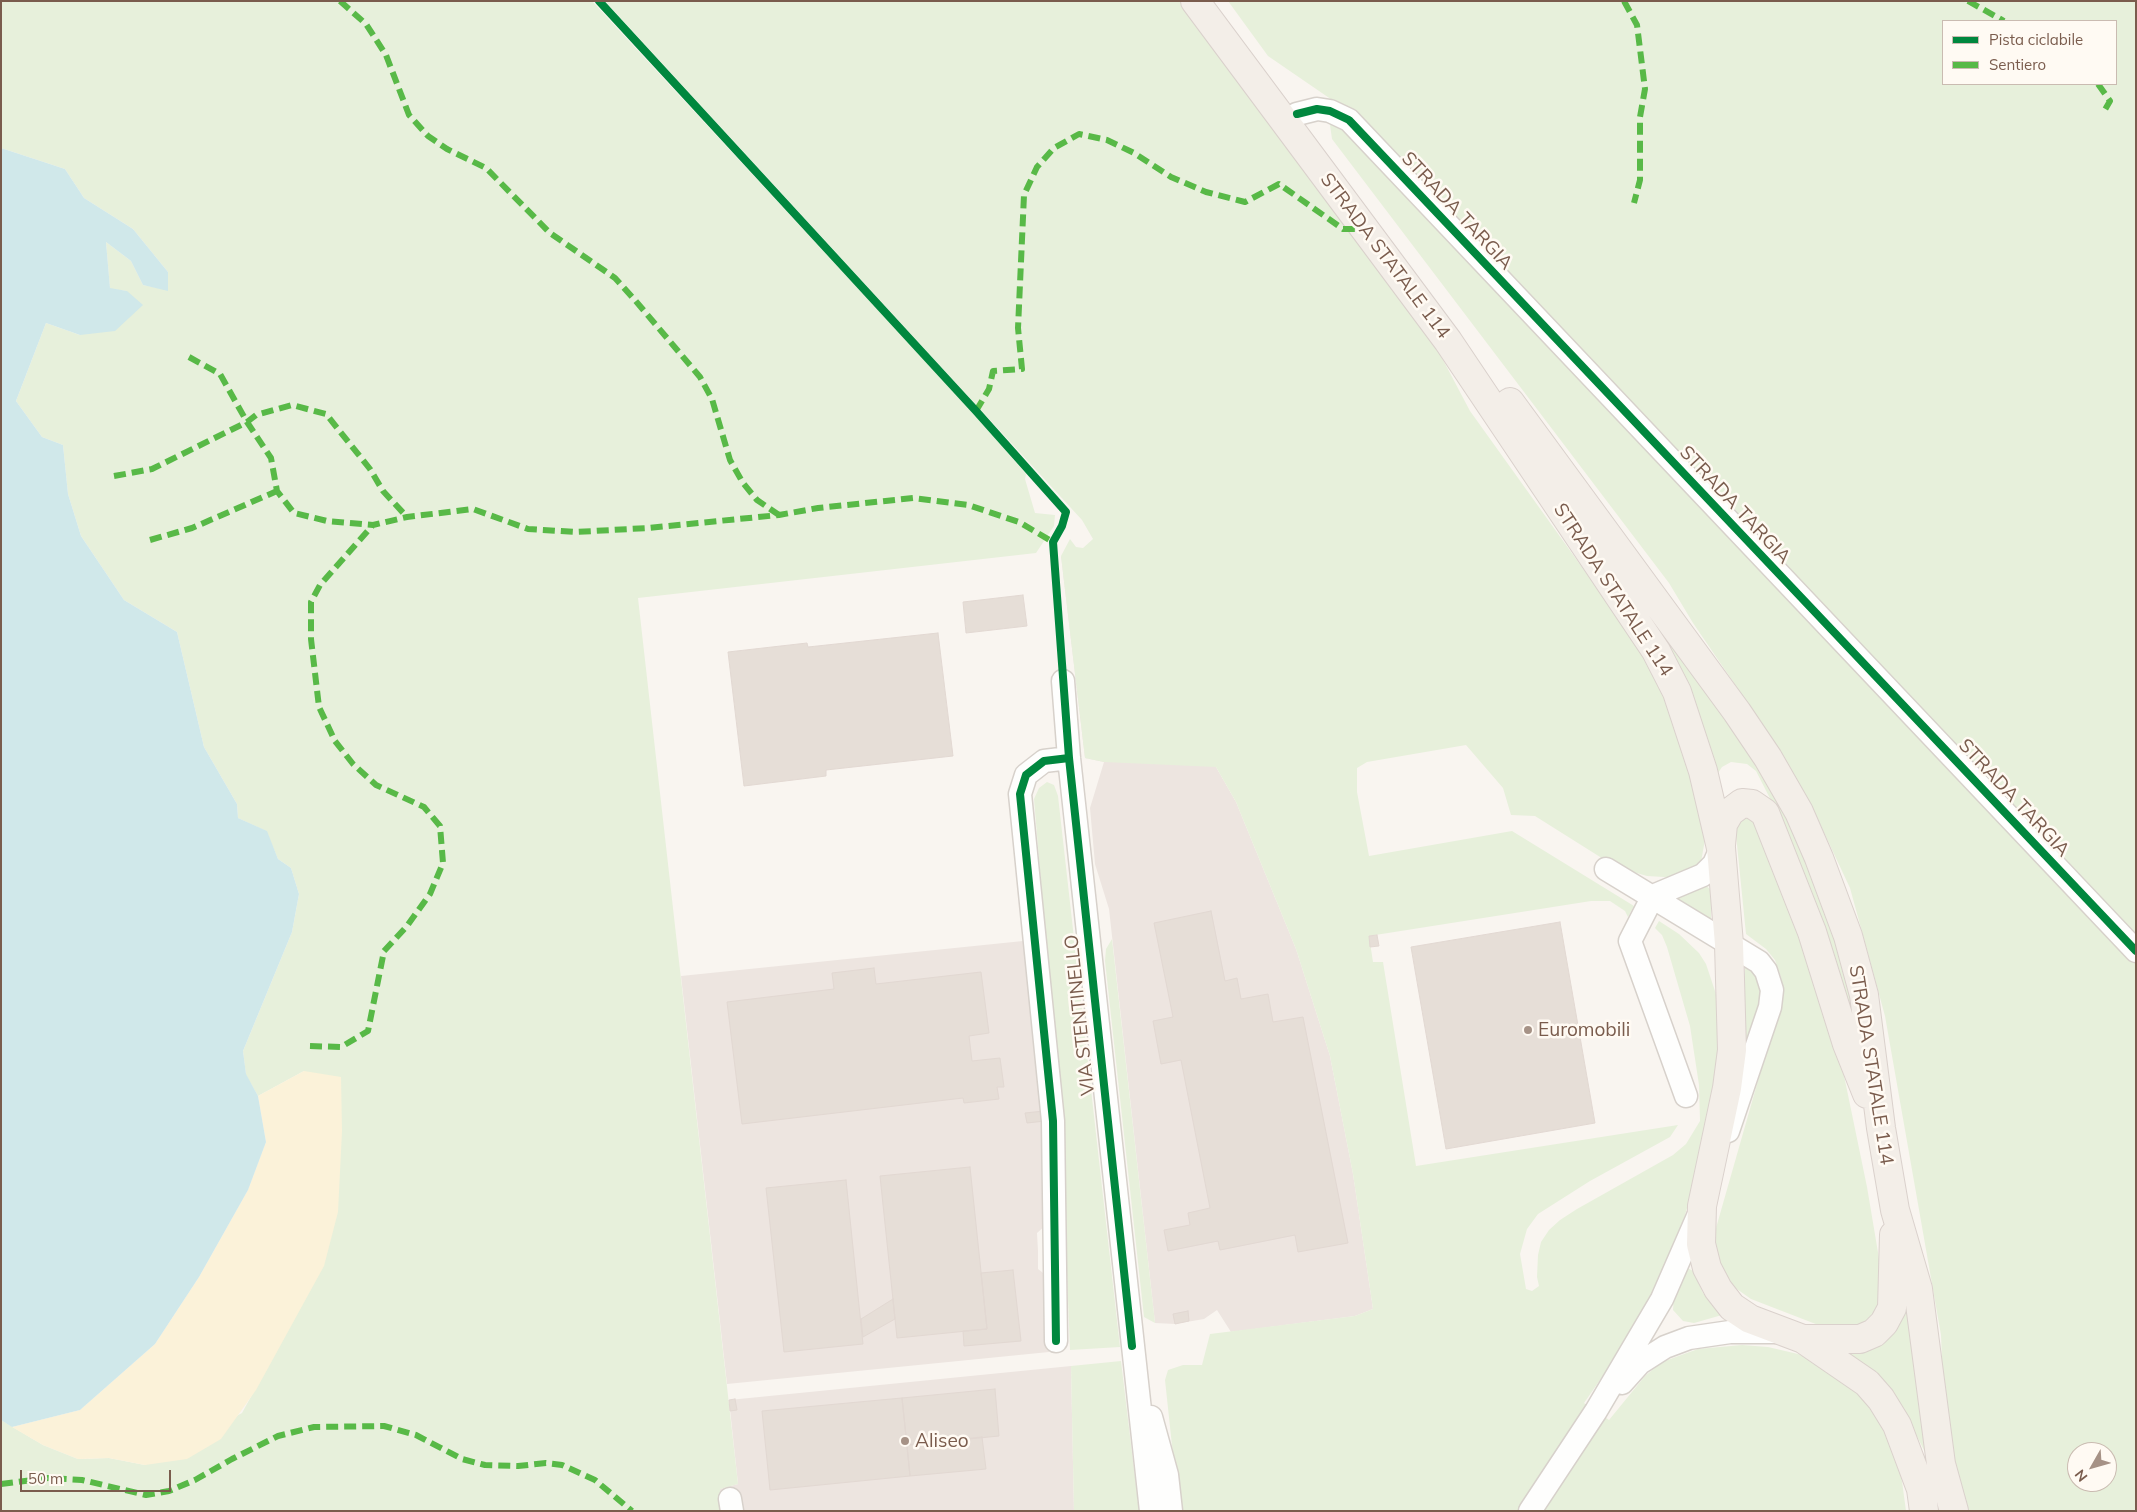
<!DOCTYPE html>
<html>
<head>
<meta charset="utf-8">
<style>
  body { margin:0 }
  #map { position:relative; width:2137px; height:1512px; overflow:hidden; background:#f9f5f0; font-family:Mulish,sans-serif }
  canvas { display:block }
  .frame { position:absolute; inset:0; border:2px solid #7a5c4d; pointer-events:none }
  .legend { position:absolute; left:1942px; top:20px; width:175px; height:65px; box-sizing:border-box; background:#fffaf3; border:1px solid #cabbb1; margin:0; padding:6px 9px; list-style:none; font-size:15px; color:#7a5c4d }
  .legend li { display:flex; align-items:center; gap:10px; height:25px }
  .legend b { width:25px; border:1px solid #cabbb1 }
  .north { position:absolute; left:2067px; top:1442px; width:50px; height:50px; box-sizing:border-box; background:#fffaf3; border:1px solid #cabbb1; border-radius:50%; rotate:232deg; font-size:14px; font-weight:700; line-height:20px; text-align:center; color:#7a5c4d }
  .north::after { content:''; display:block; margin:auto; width:18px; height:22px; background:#a69286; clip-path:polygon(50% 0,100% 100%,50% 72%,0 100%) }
  .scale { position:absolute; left:20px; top:1470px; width:151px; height:22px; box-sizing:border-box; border:2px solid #7a5c4d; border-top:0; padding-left:6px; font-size:15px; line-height:18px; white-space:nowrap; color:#7a5c4d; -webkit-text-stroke:4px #fffaf3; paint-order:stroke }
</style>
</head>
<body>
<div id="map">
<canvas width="2137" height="1512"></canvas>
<div class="frame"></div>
<ul class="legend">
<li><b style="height:6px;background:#00873e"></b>Pista ciclabile</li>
<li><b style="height:6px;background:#58b947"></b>Sentiero</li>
</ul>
<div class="north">N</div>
<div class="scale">50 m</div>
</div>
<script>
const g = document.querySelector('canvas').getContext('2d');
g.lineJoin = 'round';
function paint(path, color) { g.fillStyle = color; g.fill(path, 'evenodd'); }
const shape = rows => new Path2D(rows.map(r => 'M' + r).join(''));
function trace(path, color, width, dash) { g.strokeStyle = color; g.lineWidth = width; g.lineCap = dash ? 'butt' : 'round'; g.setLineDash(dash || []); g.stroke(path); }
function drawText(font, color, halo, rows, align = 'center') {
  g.font = font + ' Mulish,sans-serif'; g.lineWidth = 5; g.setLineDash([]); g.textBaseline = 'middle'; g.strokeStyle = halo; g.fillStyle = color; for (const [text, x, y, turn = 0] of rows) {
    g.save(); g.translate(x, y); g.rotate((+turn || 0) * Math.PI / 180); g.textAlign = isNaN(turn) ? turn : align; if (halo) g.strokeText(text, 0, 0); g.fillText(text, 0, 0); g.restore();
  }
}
const industrial = shape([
  [1061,556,1216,767,1236,802,1296,949,1330,1056,1353,1174,1373,1309,1355,1316,1231,1332,1217,1310,1204,1319,1175,1324,1155,1323,1109,909,1095,864,1090,808,1104,762,1085,758],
  [1023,941,1045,1121,1046,1225,1037,1233,1038,1251,1038,1269,1047,1276,1049,1352,727,1384,681,976],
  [1071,1366,1074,1511,721,1511,719,1489,738,1484,729,1400]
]);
const green = shape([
  [1,1,592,1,975,415,1026,474,1025,479,1035,513,1055,515,1054,526,1036,553,638,598,738,1484,720,1489,721,1511,1,1511,1,1420,43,1445,78,1459,109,1458,145,1465,242,1413,288,1329,304,1071,258,1096,246,1075,243,1051,292,932,299,894,291,868,278,859,266,831,238,818,237,804,204,747,177,632,124,600,81,536,68,494,63,445,42,437,16,401,46,323,80,335,127,291,110,289,106,242,131,261,143,285,168,290,168,272,133,229,84,198,65,169,1,148],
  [605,1,1180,1,1432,339,1470,411,1637,644,1664,688,1685,742,1706,834,1701,862,1693,870,1680,878,1647,876,1616,867,1535,816,1511,815,1503,788,1466,745,1367,762,1357,768,1357,792,1369,856,1512,831,1634,906,1628,917,1625,911,1610,901,1591,901,1369,936,1373,962,1383,962,1416,1166,1678,1125,1670,1137,1590,1181,1538,1214,1527,1229,1520,1254,1526,1289,1532,1291,1539,1286,1537,1277,1538,1255,1541,1242,1549,1230,1560,1220,1577,1209,1673,1155,1686,1144,1700,1121,1699,1085,1690,1026,1667,947,1662,935,1655,928,1659,921,1679,934,1699,953,1706,964,1717,997,1718,1049,1708,1124,1696,1179,1684,1218,1650,1301,1616,1357,1584,1403,1609,1420,1645,1376,1662,1362,1698,1349,1742,1345,1768,1347,1798,1354,1817,1362,1860,1392,1887,1432,1899,1459,1906,1511,1179,1511,1165,1380,1168,1370,1183,1365,1202,1365,1210,1334,1355,1316,1373,1309,1353,1174,1330,1056,1296,949,1236,802,1216,767,1104,762,1085,758,1061,556,1070,539,1076,547,1083,548,1093,539,1082,520],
  [1228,1,2136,1,2136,943,1354,115,1268,56],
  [1943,21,2116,21,2116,84,1943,84],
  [1334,121,1353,133,2136,964,2136,1511,1969,1511,1950,1456,1943,1386,1941,1335,1885,1016,1850,888,1812,807,1768,733,1693,623,1669,583,1332,139,1330,125],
  [2077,1452,2107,1452,2107,1482,2077,1482],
  [1629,580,1772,786,1809,861,1846,972,1855,1029,1782,822,1756,771,1747,764,1731,762,1722,767,1718,773,1715,787],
  [1047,782,1054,785,1058,796,1120,1347,1070,1350,1061,1121,1034,799,1039,788],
  [1754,816,1761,822,1841,1061,1867,1187,1886,1300,1861,1328,1826,1328,1751,1299,1734,1287,1726,1277,1716,1254,1714,1235,1783,993,1781,977,1775,960,1766,949,1746,934,1735,825,1742,817],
  [1704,884,1711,890,1711,919,1673,897],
  [1112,939,1155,1323,1144,1317,1105,961,1106,949],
  [1745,965,1754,972,1762,990,1762,1003,1749,1042,1744,1039],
  [1686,1267,1693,1271,1703,1293,1722,1315,1694,1323,1683,1321,1673,1310,1674,1297],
  [1904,1292,1927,1440,1939,1511,1937,1511,1927,1456,1902,1407,1889,1388,1846,1354],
  [1121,1361,1139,1511,1074,1511,1071,1366]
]);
const sand = shape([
  [304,1071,341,1077,342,1131,338,1212,324,1266,256,1390,221,1439,187,1459,145,1465,109,1458,78,1459,43,1445,12,1427,80,1410,155,1344,199,1277,248,1190,266,1142,258,1096]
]);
const water = shape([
  [1,148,65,169,84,198,133,229,168,272,168,291,143,285,131,261,106,242,110,288,127,291,143,305,115,331,80,335,46,323,16,401,42,437,63,445,68,494,81,536,124,600,177,632,204,747,237,804,238,818,267,831,278,859,291,868,299,894,292,932,243,1051,246,1074,258,1096,266,1142,248,1190,199,1277,155,1344,80,1410,12,1427,1,1420]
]);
const building = shape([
  [1023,595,1027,626,966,633,963,602,1023,595],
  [938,633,953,756,826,770,826,776,744,786,728,652,807,643,808,647,938,633],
  [1211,911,1225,981,1237,978,1241,999,1268,994,1273,1022,1303,1017,1348,1243,1298,1252,1295,1235,1220,1250,1218,1241,1168,1251,1164,1230,1190,1225,1188,1213,1210,1208,1181,1060,1161,1064,1153,1021,1173,1017,1154,923,1211,911],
  [1560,922,1595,1123,1446,1149,1411,947,1560,922],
  [1377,935,1379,946,1370,947,1369,936,1377,935],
  [874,968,876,984,981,972,989,1033,969,1036,972,1061,1000,1058,1004,1087,997,1087,999,1099,964,1103,963,1098,742,1124,727,1002,834,989,832,973,874,968],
  [1044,1111,1045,1121,1027,1123,1025,1113,1044,1111],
  [970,1167,987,1329,897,1338,880,1176,970,1167],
  [846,1180,863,1344,784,1352,766,1188,846,1180],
  [1013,1270,1021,1341,964,1346,963,1331,987,1329,981,1273,1013,1270],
  [893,1299,895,1319,863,1337,861,1319,893,1299],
  [1188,1311,1189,1321,1175,1324,1173,1314,1188,1311],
  [995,1389,999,1436,907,1445,902,1398,995,1389],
  [902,1398,910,1476,770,1490,762,1411,902,1398],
  [735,1399,737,1410,730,1411,729,1400,735,1399],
  [982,1437,986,1469,910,1476,907,1445,982,1437]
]);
const minor = shape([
  [1297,114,1317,109,1330,111,1349,120,2136,951],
  [1063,681,1069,758,1151,1511],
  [1606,869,1759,962,1766,971,1772,990,1770,1007,1728,1131],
  [1686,1096,1630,941,1653,896,1703,875,1714,864,1721,848],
  [1056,1341,1053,1121,1020,794,1026,775,1044,761,1069,758],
  [1622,1383,1640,1363,1665,1347,1689,1338,1730,1332,1775,1332],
  [1151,1417,1167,1475,1171,1511],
  [730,1499,732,1511],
  [1530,1511,1596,1411,1662,1299,1699,1214]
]);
const major = shape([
  [1195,1,1448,341,1656,651,1677,692,1703,771,1721,848,1729,944,1732,1050,1727,1088,1702,1206,1701,1244,1707,1268,1718,1289,1732,1307,1750,1319,1803,1339,1867,1383,1881,1399,1897,1425,1921,1489,1924,1511],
  [1510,402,1737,712,1768,758,1799,812,1819,858,1848,936,1864,995,1881,1128,1895,1210,1918,1289,1941,1464,1954,1511],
  [1721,845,1723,824,1730,812,1742,803,1752,804,1765,813,1812,932,1847,1044,1867,1094],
  [1805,1339,1860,1339,1874,1333,1884,1323,1892,1308,1894,1235]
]);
const quiet = shape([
  [340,1,366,24,386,55,409,115,428,136,447,149,486,168,550,233,615,278,634,299,700,377,712,399,730,460,743,483,757,500,779,515],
  [1624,1,1637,25,1645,89,1640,117,1640,180,1634,203],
  [1968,1,2004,21],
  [2098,84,2110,101,2103,113],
  [189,357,220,374,247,422,271,458,277,491,294,513,327,521,373,525,407,517,473,509,528,529,575,532,648,528,779,515,818,508,913,498,968,505,1019,522,1053,542],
  [976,411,989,389,993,371,1022,369,1018,328,1024,195,1037,167,1054,148,1079,134,1107,140,1134,153,1171,177,1206,192,1245,202,1279,184,1343,229,1364,229],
  [114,476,152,469,247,422,256,415,292,405,326,414,370,469,383,491,407,517],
  [150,540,192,528,277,491],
  [310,1046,341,1047,368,1031,384,951,407,926,430,894,443,863,440,826,424,807,376,785,353,764,335,741,319,707,311,639,311,602,320,585,373,525],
  [1,1484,48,1478,82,1480,146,1495,169,1491,195,1480,232,1459,278,1436,314,1427,384,1426,416,1435,462,1459,485,1465,518,1466,546,1463,562,1465,595,1480,632,1511]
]);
const cycleway = shape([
  [599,1,976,411,1066,512,1062,526,1053,542,1069,758,1132,1346],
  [1297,114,1317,109,1330,111,1349,120,2136,951],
  [1056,1341,1053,1121,1020,794,1026,775,1044,761,1069,758]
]);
const markers = [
  [1528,1030,5,"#a69286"],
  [905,1441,5,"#a69286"]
];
const streetNames = [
  ["STRADA TARGIA",1457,211,47],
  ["STRADA STATALE 114",1385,256,53],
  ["STRADA TARGIA",1735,505,47],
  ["STRADA STATALE 114",1613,590,57],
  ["STRADA TARGIA",2014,798,47],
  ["VIA STENTINELLO",1080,1015,-96],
  ["STRADA STATALE 114",1871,1065,81]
];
const poiNames = [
  ["Euromobili",1538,1030],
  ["Aliseo",915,1441]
];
paint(industrial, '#ede5e0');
paint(green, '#e7f0db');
paint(sand, '#fbf2d9');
paint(water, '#d0e8ea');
paint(building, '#e6ded7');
trace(building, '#e2d8d2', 1);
trace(minor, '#d7d1cb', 25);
trace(major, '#dad1cc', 30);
trace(minor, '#fefefd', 22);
trace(major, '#f3eee8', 28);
trace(quiet, '#58b947', 6, [12, 6]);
trace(cycleway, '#00873e', 8);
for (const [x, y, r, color] of markers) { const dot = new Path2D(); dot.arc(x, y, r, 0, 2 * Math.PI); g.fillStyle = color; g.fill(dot); trace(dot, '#fffaf3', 2); }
drawText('19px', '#7a5c4d', '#fffaf3', streetNames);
drawText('19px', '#7a5c4d', '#fffaf3', poiNames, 'left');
</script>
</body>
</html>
